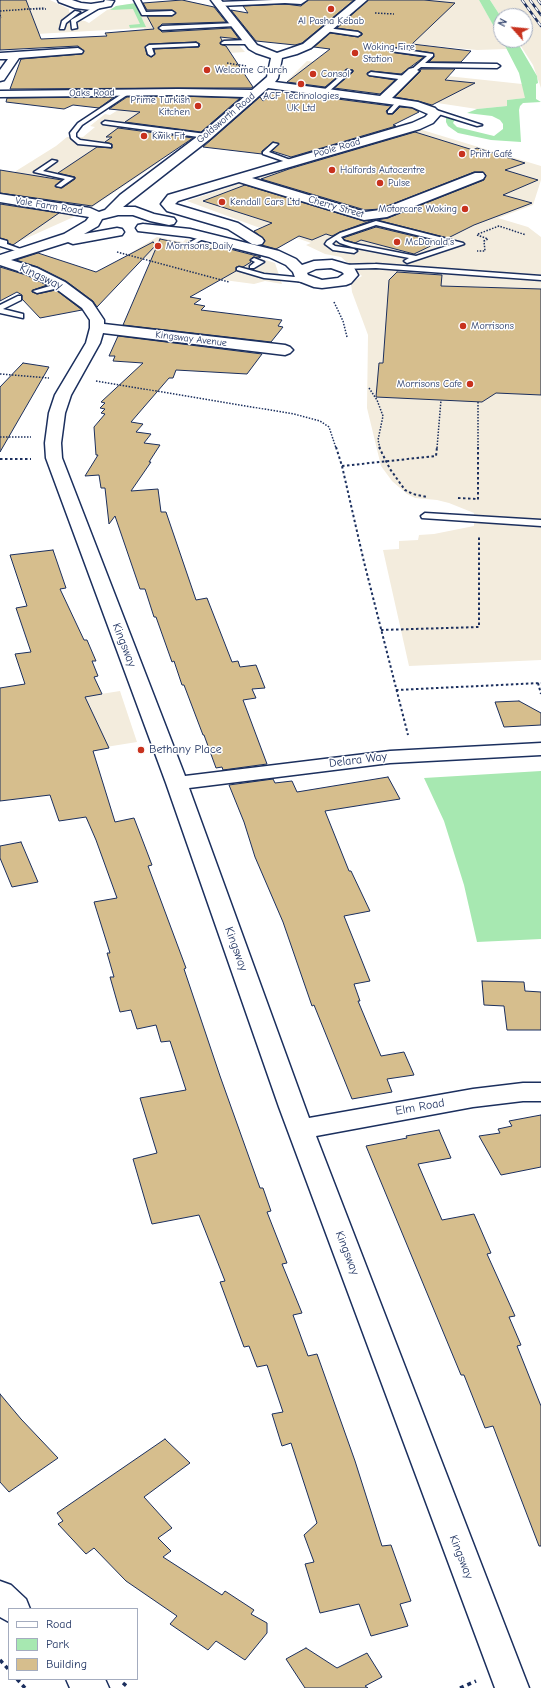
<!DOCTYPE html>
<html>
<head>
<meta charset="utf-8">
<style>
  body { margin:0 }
  #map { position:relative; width:541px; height:1688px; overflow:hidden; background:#fff; font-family:"Comic Neue",sans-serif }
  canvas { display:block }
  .legend { position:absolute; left:8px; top:1608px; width:130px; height:72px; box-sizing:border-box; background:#fff; border:1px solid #a4acbf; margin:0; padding:5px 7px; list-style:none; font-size:12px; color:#1b2f5e }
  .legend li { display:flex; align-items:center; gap:8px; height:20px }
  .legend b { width:20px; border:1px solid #a4acbf }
  .north { position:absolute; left:493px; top:8px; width:40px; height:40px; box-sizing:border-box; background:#fff; border:1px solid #a4acbf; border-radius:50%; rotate:297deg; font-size:11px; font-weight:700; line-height:16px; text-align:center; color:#1b2f5e }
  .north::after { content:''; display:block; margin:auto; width:14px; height:18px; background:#c8321e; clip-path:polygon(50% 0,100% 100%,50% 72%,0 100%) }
</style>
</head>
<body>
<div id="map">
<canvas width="541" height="1688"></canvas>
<ul class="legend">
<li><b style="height:5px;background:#fff"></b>Road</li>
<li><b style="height:11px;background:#a7e8b1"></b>Park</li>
<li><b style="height:11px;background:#d6be8d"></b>Building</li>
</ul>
<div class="north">N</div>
</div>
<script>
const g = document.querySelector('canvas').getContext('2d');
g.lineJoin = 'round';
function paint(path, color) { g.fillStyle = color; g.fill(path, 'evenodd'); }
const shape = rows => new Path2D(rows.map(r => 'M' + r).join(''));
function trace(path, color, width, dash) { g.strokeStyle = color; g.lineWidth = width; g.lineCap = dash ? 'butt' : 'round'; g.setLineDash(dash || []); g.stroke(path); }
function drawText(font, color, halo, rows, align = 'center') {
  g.font = font + ' "Comic Neue",sans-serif'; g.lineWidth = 3; g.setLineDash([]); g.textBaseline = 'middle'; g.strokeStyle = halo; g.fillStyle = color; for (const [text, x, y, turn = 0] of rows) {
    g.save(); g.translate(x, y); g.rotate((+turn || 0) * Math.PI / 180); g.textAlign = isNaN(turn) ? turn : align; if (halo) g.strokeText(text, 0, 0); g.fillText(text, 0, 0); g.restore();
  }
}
const built = shape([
  [0,0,50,0,69,9,69,12,73,12,66,18,85,21,89,23,107,10,122,5,182,0,203,4,245,52,131,59,129,46,152,44,144,28,0,36],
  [374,0,479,0,507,49,477,50,332,36],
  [490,0,541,0,541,88,533,65,517,40,525,40,525,16,501,17],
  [307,61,522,84,526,98,507,100,507,106,477,109,411,99,284,84],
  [192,95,231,96,154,160,161,161,91,208,0,194,0,181,56,146,67,137,83,137,95,127,90,126,105,114,110,115,141,96],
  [419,129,541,166,541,180,533,205,498,218,528,227,541,237,541,660,409,666,383,550,399,549,399,541,418,540,419,535,434,534,474,526,474,513,449,503,437,500,415,498,407,494,392,481,381,466,367,408,368,335,352,292,351,283,362,276,341,257,325,254,306,245,311,243,263,226,260,228,187,201,272,173],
  [0,200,77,213,78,215,0,250],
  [157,237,183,242,185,240,185,239,244,253,275,263,282,284,265,281,254,284,224,280,129,254],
  [120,691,137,742,0,764,0,710]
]);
const green = shape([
  [479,0,490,0,501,17,501,39],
  [136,3,138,10,146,27,130,28,129,25,140,24,133,9,110,10,116,6],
  [502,40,516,40,537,76,538,83,536,84,536,99,541,102,523,103,520,106,519,110,521,142,491,140,458,133,448,126,446,122,446,118,448,116,455,119,453,123,457,127,494,136,503,129,503,124,500,120,492,116,467,113,477,109,507,106,507,100,525,98,519,73],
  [541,771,541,939,477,942,464,885,444,821,424,778]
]);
const building = shape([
  [0,0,26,0,41,39,107,36,105,33,154,29,147,16,172,16,176,13,172,10,147,10,143,3,182,0,214,7,226,22,162,24,158,28,162,32,231,28,239,39,220,37,222,40,220,44,226,46,253,87,251,88,178,88,10,89,21,59,82,54,84,51,78,46,0,50,0,0],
  [196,42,200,44,199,47,154,49,155,54,152,57,147,55,145,47,149,44,196,42],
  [308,0,354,0,302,43,295,45,256,41,231,10,248,13,243,6,285,4,301,6,308,0],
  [368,0,424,0,455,3,412,44,471,51,461,62,429,62,434,57,433,53,391,47,388,50,390,52,424,57,401,74,371,71,367,73,369,76,395,80,380,94,334,88,353,72,353,70,347,69,325,87,287,82,330,49,314,47,330,33,358,37,362,35,362,33,358,31,337,28,368,0],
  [421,69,455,69,445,80,475,83,432,105,418,101,395,97,420,72,421,69],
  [276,91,391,106,386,111,388,114,393,114,400,107,412,108,419,112,393,125,396,126,291,157,272,151,279,144,273,142,262,151,262,154,203,147,260,97,263,101,276,91],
  [178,96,240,98,201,132,125,122,140,112,109,109,127,97,178,96],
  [114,97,99,108,73,105,64,109,6,102,7,98,114,97],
  [118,128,193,138,92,206,0,193,0,170,62,180,55,186,56,187,62,188,75,179,75,177,58,173,97,147,112,148,112,144,105,142,112,137,106,137,118,128],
  [415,132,473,150,477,148,525,163,505,170,538,180,503,195,532,203,474,225,448,238,377,220,388,218,484,180,486,175,483,172,474,172,380,209,365,210,261,179,289,169,415,132],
  [245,185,364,221,373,220,340,232,332,236,326,234,312,240,299,236,276,249,262,245,265,240,254,231,272,223,203,201,245,185],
  [0,204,59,213,13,245,8,243,7,240,0,238,0,204],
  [376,227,439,242,414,254,361,240,355,243,345,240,343,238,376,227],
  [160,239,184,244,185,246,190,247,196,245,210,249,218,246,261,257,258,258,253,257,250,260,251,262,243,267,236,267,236,271,190,297,201,299,194,304,205,306,201,310,282,320,278,326,283,327,271,342,123,325,160,239],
  [153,242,156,245,97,307,93,301,66,281,38,267,16,260,38,253,96,272,153,242],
  [0,267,26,275,47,285,33,290,32,292,37,294,56,290,82,310,40,318,22,299,22,295,17,292,0,301,0,267],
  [397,272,442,275,441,286,541,289,541,395,496,393,482,402,376,397,379,363,383,363,389,280,397,272],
  [118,336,262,354,247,374,176,370,173,378,169,378,131,422,143,424,136,432,151,434,144,443,160,445,149,462,151,462,131,491,158,489,161,512,166,512,196,600,207,598,232,662,238,661,240,667,256,665,265,688,252,689,256,698,243,700,267,764,223,770,222,767,216,768,204,735,203,735,184,685,182,685,174,661,172,662,156,617,154,617,145,589,140,589,115,516,109,524,105,488,101,488,99,475,85,476,98,455,96,455,94,427,105,414,101,413,105,409,100,408,105,403,101,402,143,363,113,361,115,356,109,356,118,336],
  [23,363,49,367,0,452,0,387,23,363],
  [53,550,66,588,60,589,84,640,87,640,96,661,92,661,98,676,94,677,102,694,85,697,109,748,93,751,115,822,134,818,152,865,148,866,186,968,184,969,220,1076,260,1188,263,1188,271,1211,267,1212,287,1263,282,1264,302,1313,293,1315,308,1356,317,1354,355,1461,382,1546,391,1545,411,1601,400,1604,408,1626,371,1636,359,1604,320,1613,305,1564,314,1562,304,1535,317,1523,291,1443,282,1446,272,1414,283,1412,267,1365,257,1367,249,1346,244,1347,220,1282,225,1281,199,1215,152,1224,133,1159,157,1153,140,1098,186,1090,170,1041,161,1042,156,1025,137,1029,131,1010,120,1012,110,977,114,977,107,953,110,953,94,902,117,898,96,840,86,817,59,821,50,795,0,801,0,688,25,684,15,654,31,652,16,608,27,606,10,555,53,550],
  [519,701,541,713,541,725,504,727,495,702,519,701],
  [388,777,400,799,325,811,349,871,351,871,370,911,344,916,370,981,354,984,360,1001,358,1001,381,1056,404,1052,414,1075,387,1079,392,1092,352,1099,314,1005,312,1006,283,922,255,857,244,822,229,785,273,779,275,783,292,781,297,792,388,777],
  [21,842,38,882,12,887,0,858,0,846,21,842],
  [482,981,524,982,525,991,541,992,541,1030,507,1030,504,1006,484,1005,482,981],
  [541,1115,541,1167,501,1175,479,1136,500,1133,498,1129,512,1126,509,1121,541,1115],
  [439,1130,451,1158,418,1164,442,1220,474,1214,491,1253,487,1254,515,1316,509,1317,521,1345,517,1346,541,1406,541,1546,539,1546,493,1426,485,1428,464,1375,461,1375,366,1146,407,1138,406,1136,439,1130],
  [0,1394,21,1419,58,1458,9,1492,0,1482,0,1394],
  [165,1439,190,1463,144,1497,172,1528,158,1538,171,1551,163,1557,222,1595,225,1591,254,1610,251,1614,267,1623,267,1633,245,1660,216,1641,208,1650,170,1624,177,1616,126,1581,94,1548,86,1554,58,1524,63,1521,57,1513,165,1439],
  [306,1648,337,1668,367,1653,382,1677,365,1686,368,1688,305,1688,286,1659,306,1648]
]);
const pathFar2 = shape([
  [24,9,46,9],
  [0,11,45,8],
  [375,13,394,14],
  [0,15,1,18],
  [227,63,246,66],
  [478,234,499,226,526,235],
  [477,235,488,239,484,241,485,251,477,251],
  [117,252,229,282],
  [334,302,343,321,347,337],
  [0,374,49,378],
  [96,381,294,414,320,421,329,427,336,448],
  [369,388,377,400,383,416,378,440,380,448],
  [478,402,478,448],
  [0,437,31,437],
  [437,448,441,400]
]);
const pathFar1 = shape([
  [336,447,342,466,364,562,408,735],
  [379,447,390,469,405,490,413,494,427,497],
  [478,447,478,501],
  [0,459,31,459],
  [342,466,436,456,437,447],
  [458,498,478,499],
  [381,630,479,627,479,536],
  [538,683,541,694],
  [396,690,541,683]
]);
const path = shape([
  [0,1660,9,1670],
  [17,1679,25,1688],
  [123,1683,129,1688],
  [460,1688,476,1681]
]);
const lane = shape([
  [134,0,140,0,146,12,172,11,175,13,172,15,142,15,134,0],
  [273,0,307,0,301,4,285,3,219,6,216,4,219,2,273,0],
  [96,6,101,7,76,22,77,28,72,29,71,20,96,6],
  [75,11,80,12,66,23,64,29,60,29,62,21,75,11],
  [237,23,237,25,235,26,162,30,159,28,162,26,237,23],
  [327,28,358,32,361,34,358,36,325,31,325,29,327,28],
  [224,41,248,40,251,42,248,44,222,44,221,43,224,41],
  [196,43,198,44,198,46,152,48,154,54,151,56,148,54,146,47,149,45,196,43],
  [392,48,433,54,433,56,425,63,497,64,500,66,497,68,421,67,413,73,411,72,411,70,427,56,390,51,389,50,392,48],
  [347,70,352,71,327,93,323,93,323,91,347,70],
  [371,72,406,76,409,78,406,80,369,75,368,74,371,72],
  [125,92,130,93,82,125,76,133,76,137,80,140,109,144,111,145,111,147,78,144,71,138,70,133,78,123,125,92],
  [398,100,403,101,392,113,388,113,388,111,398,100],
  [429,109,433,109,482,125,477,126,429,111,429,109],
  [105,121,206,134,209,136,206,138,103,124,102,123,105,121],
  [273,143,278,144,269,152,293,161,293,163,289,163,263,154,263,152,273,143],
  [52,160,57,161,43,171,74,178,61,187,56,186,65,179,34,172,52,160],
  [376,221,463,243,464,244,407,263,404,261,409,258,352,247,340,243,336,240,332,244,335,246,354,249,357,251,354,253,333,250,325,244,327,241,340,233,376,221],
  [376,225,453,244,416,256,355,244,344,241,341,237,376,225],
  [205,234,208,236,207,237,190,246,185,245,205,234],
  [0,239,7,241,7,244,26,251,23,253,0,246,0,239],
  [254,258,264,262,254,268,250,268,250,266,255,262,251,260,254,258],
  [376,264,541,276,541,280,376,268,342,269,339,267,342,265,376,264],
  [239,267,264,274,305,278,309,280,305,282,264,278,237,270,237,268,239,267],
  [60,283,63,283,63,287,37,293,33,291,60,283],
  [18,296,21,296,21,300,3,309,23,314,23,318,0,313,0,305,18,296],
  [425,513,541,520,541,526,422,518,421,516,425,513]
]);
const street = shape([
  [58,0,72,0,81,3,91,4,104,2,105,0,114,1,111,6,91,10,75,8,59,2,58,0],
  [211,0,221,0,257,45,277,53,303,44,356,0,367,0,311,48,297,54,282,58,278,78,275,82,380,96,409,69,413,68,419,71,392,98,418,102,435,108,441,114,433,123,420,129,252,178,365,212,380,210,475,173,483,173,485,176,483,179,387,217,364,220,239,182,178,201,175,204,238,223,262,238,264,241,262,244,257,245,252,244,228,229,167,211,161,204,168,195,412,123,425,117,428,114,412,107,268,88,210,139,123,207,135,207,154,214,174,218,176,221,174,224,169,225,150,221,133,215,118,215,102,219,98,226,84,234,117,228,122,229,124,232,122,235,73,244,68,242,11,260,37,268,65,282,92,302,104,320,104,324,285,345,290,347,293,350,290,353,285,355,103,333,100,343,71,395,65,413,61,443,62,458,185,776,390,751,541,743,541,755,390,763,189,788,309,1118,473,1089,523,1083,541,1083,541,1101,523,1101,473,1107,316,1136,529,1688,495,1688,279,1107,166,783,46,458,45,443,49,413,55,395,86,343,90,328,90,320,82,308,55,288,27,274,0,265,0,255,64,234,86,221,89,217,0,202,0,194,90,208,99,212,105,210,120,195,202,133,244,97,178,95,0,97,0,91,178,89,252,90,267,77,271,58,256,53,249,49,211,0],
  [78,48,83,51,82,53,19,58,4,80,0,81,0,70,8,59,0,59,0,53,78,48],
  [143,224,190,229,279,251,296,259,302,265,314,261,332,260,353,266,358,275,351,283,346,285,322,288,314,287,296,280,293,272,286,265,269,257,190,237,138,231,136,228,138,225,143,224],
  [331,268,342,272,344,274,338,278,322,280,308,275,307,273,316,269,331,268],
  [0,1581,11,1585,26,1599,30,1609,9,1609,9,1622,0,1617,0,1581],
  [66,1679,105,1679,109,1688,70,1688,66,1679]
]);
const rail = shape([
  [522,0,541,26],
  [530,0,541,15],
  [538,0,541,4]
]);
const markers = [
  [331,9,4,"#c8321e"],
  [355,53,4,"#c8321e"],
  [207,70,4,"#c8321e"],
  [313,74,4,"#c8321e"],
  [301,84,4,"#c8321e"],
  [198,106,4,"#c8321e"],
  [144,136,4,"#c8321e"],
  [462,154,4,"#c8321e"],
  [332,170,4,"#c8321e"],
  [380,183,4,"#c8321e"],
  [222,202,4,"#c8321e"],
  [465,209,4,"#c8321e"],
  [397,242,4,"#c8321e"],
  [158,246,4,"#c8321e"],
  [463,326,4,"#c8321e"],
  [470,384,4,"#c8321e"],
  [141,750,4,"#c8321e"]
];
const farPoinames = [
  ["Al Pasha Kebab",331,21,"center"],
  ["Woking Fire",363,47],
  ["Station",363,59],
  ["Welcome Church",215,70],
  ["Consol",321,74],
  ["ACF Technologies",301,96,"center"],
  ["UK Ltd",301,108,"center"],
  ["Prime Turkish",190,100,"right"],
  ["Kitchen",190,112,"right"],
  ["Kwik Fit",152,136],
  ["Print Café",470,154],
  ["Halfords Autocentre",340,170],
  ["Pulse",388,183],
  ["Kendall Cars Ltd",230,202],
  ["Motorcare Woking",457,209,"right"],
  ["McDonald's",405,242],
  ["Morrisons Daily",166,246],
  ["Morrisons",471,326],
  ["Morrisons Cafe",462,384,"right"]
];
const farStreetnames = [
  ["Oaks Road",92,93,-1],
  ["Goldsworth Road",226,118,-40],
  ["Poole Road",337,148,-16],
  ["Vale Farm Road",49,206,9],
  ["Cherry Street",336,207,16],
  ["Kingsway Avenue",191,339,7]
];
const streetNames = [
  ["Kingsway",41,277,25],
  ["Kingsway",124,645,69],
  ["Delara Way",358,760,-7],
  ["Kingsway",236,949,70],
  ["Elm Road",420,1107,-10],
  ["Kingsway",347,1253,69],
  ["Kingsway",461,1557,69]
];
const poiNames = [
  ["Bethany Place",149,750]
];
paint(built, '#f3ecdd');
paint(green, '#a7e8b1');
paint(building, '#d6be8d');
trace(building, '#1b2f5e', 1);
trace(lane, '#1b2f5e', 3);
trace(street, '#1b2f5e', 3);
trace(pathFar2, '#1b2f5e', 1.5, [1.5, 1.5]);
trace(pathFar1, '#1b2f5e', 2, [2.5, 2.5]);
trace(path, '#1b2f5e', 3.5, [4, 4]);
paint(lane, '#fff');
paint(street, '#fff');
trace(rail, '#1b2f5e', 2.5);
trace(rail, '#fff', 1.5, [4.5]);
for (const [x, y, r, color] of markers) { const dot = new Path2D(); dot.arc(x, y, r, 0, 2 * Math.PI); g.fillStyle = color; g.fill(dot); trace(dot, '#fff', 1.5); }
drawText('10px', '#1b2f5e', '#fff', farPoinames, 'left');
drawText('10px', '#1b2f5e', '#fff', farStreetnames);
drawText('12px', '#1b2f5e', '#fff', streetNames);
drawText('12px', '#1b2f5e', '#fff', poiNames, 'left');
</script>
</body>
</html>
